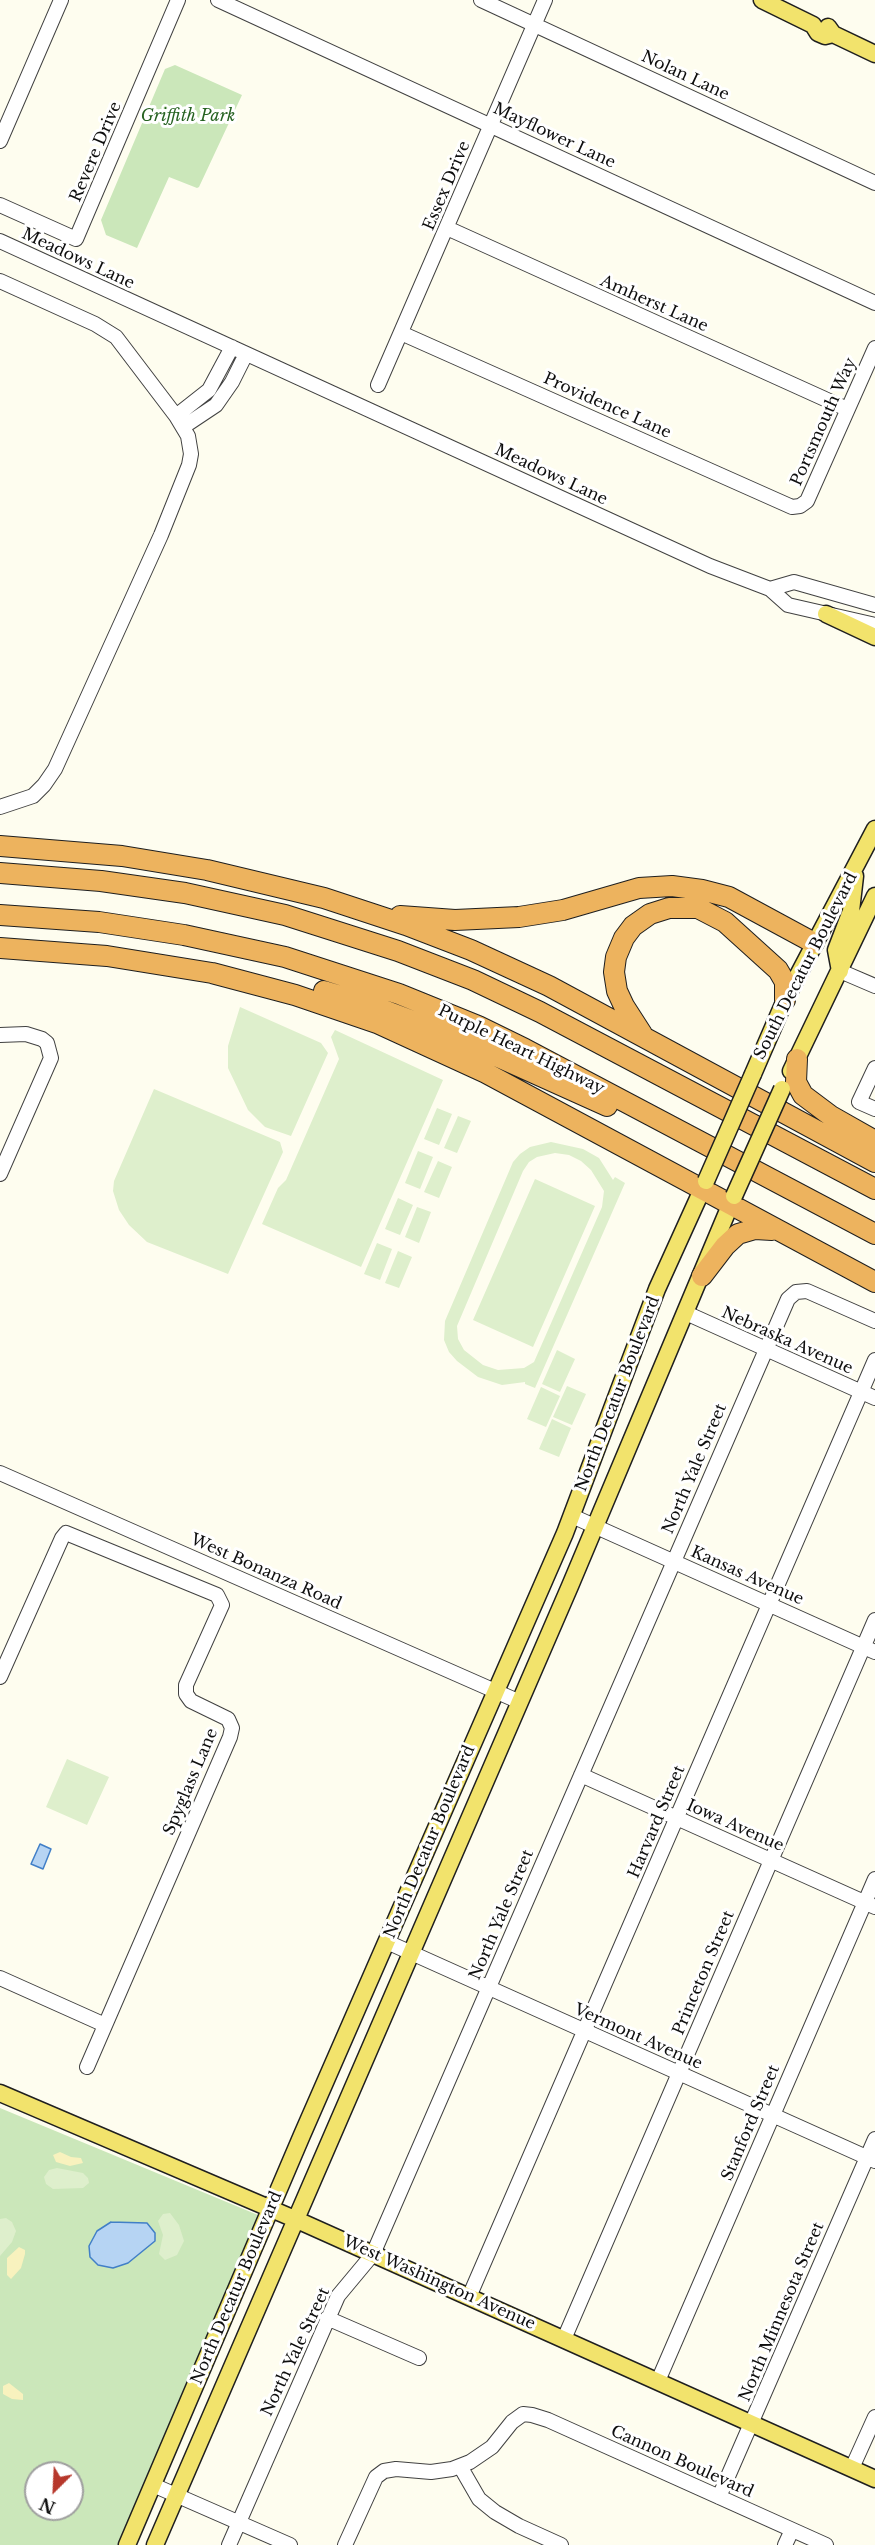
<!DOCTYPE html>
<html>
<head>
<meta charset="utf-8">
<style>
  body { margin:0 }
  #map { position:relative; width:875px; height:2545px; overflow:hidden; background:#fefdef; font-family:"Libre Baskerville",serif }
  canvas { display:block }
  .north { position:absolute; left:24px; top:2461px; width:60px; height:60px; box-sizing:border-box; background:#fff; border:2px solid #9f9f9f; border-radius:50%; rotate:204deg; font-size:16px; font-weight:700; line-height:24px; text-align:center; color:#0e0e0e }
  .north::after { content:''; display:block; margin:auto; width:21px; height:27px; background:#b7382c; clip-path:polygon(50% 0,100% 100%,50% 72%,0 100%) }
</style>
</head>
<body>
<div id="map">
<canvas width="875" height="2545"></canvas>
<div class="north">N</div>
</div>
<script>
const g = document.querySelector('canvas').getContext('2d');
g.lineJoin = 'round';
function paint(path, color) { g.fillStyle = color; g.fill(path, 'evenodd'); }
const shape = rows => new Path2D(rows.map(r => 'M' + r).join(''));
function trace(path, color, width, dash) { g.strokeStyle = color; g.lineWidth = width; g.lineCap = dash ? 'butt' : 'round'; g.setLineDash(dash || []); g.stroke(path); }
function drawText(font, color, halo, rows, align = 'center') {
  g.font = font + ' "Libre Baskerville",serif'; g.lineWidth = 6; g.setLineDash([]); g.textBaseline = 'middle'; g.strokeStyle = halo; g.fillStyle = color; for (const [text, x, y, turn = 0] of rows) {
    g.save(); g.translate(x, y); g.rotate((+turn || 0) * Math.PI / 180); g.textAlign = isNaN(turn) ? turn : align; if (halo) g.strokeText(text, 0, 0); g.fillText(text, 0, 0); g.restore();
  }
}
const green = shape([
  [175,65,242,95,199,187,197,188,169,177,137,248,106,235,101,220,165,69],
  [0,2108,270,2220,121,2545,0,2545],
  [36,2473,72,2473,72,2509,36,2509]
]);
const sand = shape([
  [60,2152,71,2157,81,2158,83,2163,70,2166,56,2162,53,2155],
  [19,2247,25,2250,25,2254,21,2268,11,2279,7,2275,7,2258],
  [9,2383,23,2394,23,2400,12,2399,3,2394,3,2386]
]);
const pitch = shape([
  [240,1007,321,1043,328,1053,291,1136,265,1127,248,1110,228,1068,228,1046],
  [335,1030,443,1080,361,1267,262,1224,278,1188,286,1180,339,1059,331,1037],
  [154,1089,280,1142,283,1152,228,1274,147,1242,129,1225,119,1210,113,1191,114,1181],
  [437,1108,452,1114,439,1145,424,1139],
  [458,1116,471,1121,457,1153,444,1148],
  [551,1142,583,1149,599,1158,613,1180,615,1177,625,1183,535,1388,525,1384,525,1382,502,1385,478,1377,457,1361,449,1352,444,1340,445,1321,513,1162,520,1154,530,1147],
  [555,1153,569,1155,581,1161,591,1170,604,1191,602,1207,534,1362,524,1368,498,1370,483,1365,464,1350,458,1339,457,1326,523,1171,529,1162,537,1157],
  [418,1151,433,1157,420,1189,405,1183],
  [438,1161,452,1167,439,1198,424,1192],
  [535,1179,595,1206,533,1347,473,1320],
  [398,1198,413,1205,400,1235,385,1229],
  [417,1207,431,1212,419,1243,405,1237],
  [377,1243,392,1249,380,1280,364,1274],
  [398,1251,412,1257,399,1288,385,1283],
  [557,1350,575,1359,560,1392,542,1384],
  [567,1386,586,1394,572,1425,553,1417],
  [541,1387,560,1396,546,1427,527,1419],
  [552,1419,571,1428,559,1457,539,1449],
  [67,1759,109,1777,87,1825,46,1807],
  [57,2168,83,2173,88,2178,89,2183,83,2188,53,2189,46,2184,44,2177,49,2170],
  [170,2213,179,2225,184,2241,177,2255,165,2260,159,2254,163,2235,158,2221,163,2214],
  [6,2218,12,2222,16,2231,12,2242,0,2256,0,2219]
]);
const water = shape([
  [40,1844,51,1849,43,1869,31,1864,40,1844],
  [111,2222,147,2223,155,2233,155,2241,128,2263,113,2268,98,2265,90,2257,89,2246,97,2231,111,2222]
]);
const minor = shape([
  [218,0,875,303],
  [481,0,875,183],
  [0,141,61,0],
  [0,205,76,239,178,0],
  [447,228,847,409],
  [0,241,710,566,770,589,788,605,875,625],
  [0,281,95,324,116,337,176,416,188,436,191,454,189,465,161,535,55,769,44,785,33,796,0,807],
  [401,333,792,507,800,506,807,501,875,348],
  [378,385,545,0],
  [176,416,209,390,232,347],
  [183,427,216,405,232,382,246,354],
  [770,589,794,582,875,605],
  [840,971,875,986],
  [0,1035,26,1034,42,1039,47,1043,51,1058,0,1174],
  [875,1068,859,1102,875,1109],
  [686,1313,875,1398],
  [0,1473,520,1702],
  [572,1516,875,1652],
  [0,1677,62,1538,66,1533,217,1595,222,1605,186,1685,186,1694,191,1701,228,1719,232,1728,230,1737,87,2067],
  [581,1775,875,1907],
  [387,1942,875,2161],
  [0,1978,105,2025],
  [469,2297,875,1360],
  [327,2318,419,2358],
  [564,2339,875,1620],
  [658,2381,875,1879],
  [460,2466,479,2499,495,2512,519,2526,561,2545],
  [852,2468,875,2417],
  [153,2485,290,2545],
  [719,2497,875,2139],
  [229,2545,338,2296,373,2254,788,1299,796,1292,807,1291,875,1321],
  [345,2545,376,2477,384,2471,396,2469,431,2472,452,2469,470,2462,492,2447,512,2422,523,2414,532,2415,548,2420,826,2545],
  [785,2545,792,2530]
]);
const major = shape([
  [762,0,813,25,818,33,825,36,833,34],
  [828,27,833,34,875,54],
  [826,614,875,637],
  [840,971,836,950,851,911,855,876],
  [791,1071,875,896],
  [753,1074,785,1000,875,829],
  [0,2093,297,2220,875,2479],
  [127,2545,302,2135,565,1533,657,1289,706,1181],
  [155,2545,570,1586,734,1196]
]);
const highway = shape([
  [0,846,122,856,207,870,324,898,406,925,471,950,549,986,875,1162],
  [0,873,101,881,185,893,285,915,398,951,473,980,540,1012,875,1189],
  [0,915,99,922,184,935,285,957,399,994,478,1026,525,1049,875,1234],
  [400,916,455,920,519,917,563,910,639,888,672,886,702,890,729,897,814,943],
  [0,948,107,956,212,973,295,995,377,1023,486,1073,875,1282],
  [324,991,368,1004,447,1034,607,1106],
  [642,1034,624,1006,617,991,614,972,616,957,624,938,633,926,650,914,669,908,698,908,725,922,778,970,785,982,785,1000],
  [797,1059,796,1082,803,1095,831,1116,875,1141],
  [702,1276,725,1246,738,1234,755,1229,772,1230]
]);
const majorBridge = shape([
  [706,1181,753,1074],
  [734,1196,782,1089]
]);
const streetNames = [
  ["Nolan Lane",685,76,25],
  ["Mayflower Lane",554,136,25],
  ["Revere Drive",96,152,-67],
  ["Essex Drive",447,186,-67],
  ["Meadows Lane",78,259,25],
  ["Amherst Lane",654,304,24],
  ["Providence Lane",607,406,24],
  ["Portsmouth Way",824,422,-66],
  ["Meadows Lane",551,475,25],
  ["South Decatur Boulevard",806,966,-63],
  ["Purple Heart Highway",521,1050,26],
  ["Nebraska Avenue",787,1341,24],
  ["North Decatur Boulevard",618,1394,-69],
  ["North Yale Street",695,1469,-67],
  ["West Bonanza Road",266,1572,24],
  ["Kansas Avenue",747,1576,24],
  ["Spyglass Lane",191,1782,-67],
  ["Harvard Street",657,1822,-67],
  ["Iowa Avenue",735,1826,24],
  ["North Decatur Boulevard",430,1842,-67],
  ["North Yale Street",502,1915,-67],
  ["Princeton Street",704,1973,-67],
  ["Vermont Avenue",638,2037,24],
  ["Stanford Street",751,2123,-67],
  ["West Washington Avenue",439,2283,24],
  ["North Decatur Boulevard",237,2288,-67],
  ["North Minnesota Street",782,2312,-67],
  ["North Yale Street",296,2352,-65],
  ["Cannon Boulevard",682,2462,24]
];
const parkNames = [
  ["Griffith Park",188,116]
];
paint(green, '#cbe7ba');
paint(sand, '#f8f2be');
paint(pitch, '#deefcc');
paint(water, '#b6d4f3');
trace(water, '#417fc7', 1.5);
trace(minor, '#414141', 16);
trace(major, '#1f1f1f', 19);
trace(highway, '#1f1f1f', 22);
trace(minor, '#fff', 14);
trace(major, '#f2e36c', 16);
trace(highway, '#edb35e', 20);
trace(majorBridge, '#1f1f1f', 19, []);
trace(majorBridge, '#f2e36c', 16);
drawText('16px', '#0e0e0e', '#fff', streetNames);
drawText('italic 16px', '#266221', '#fff', parkNames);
</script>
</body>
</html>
